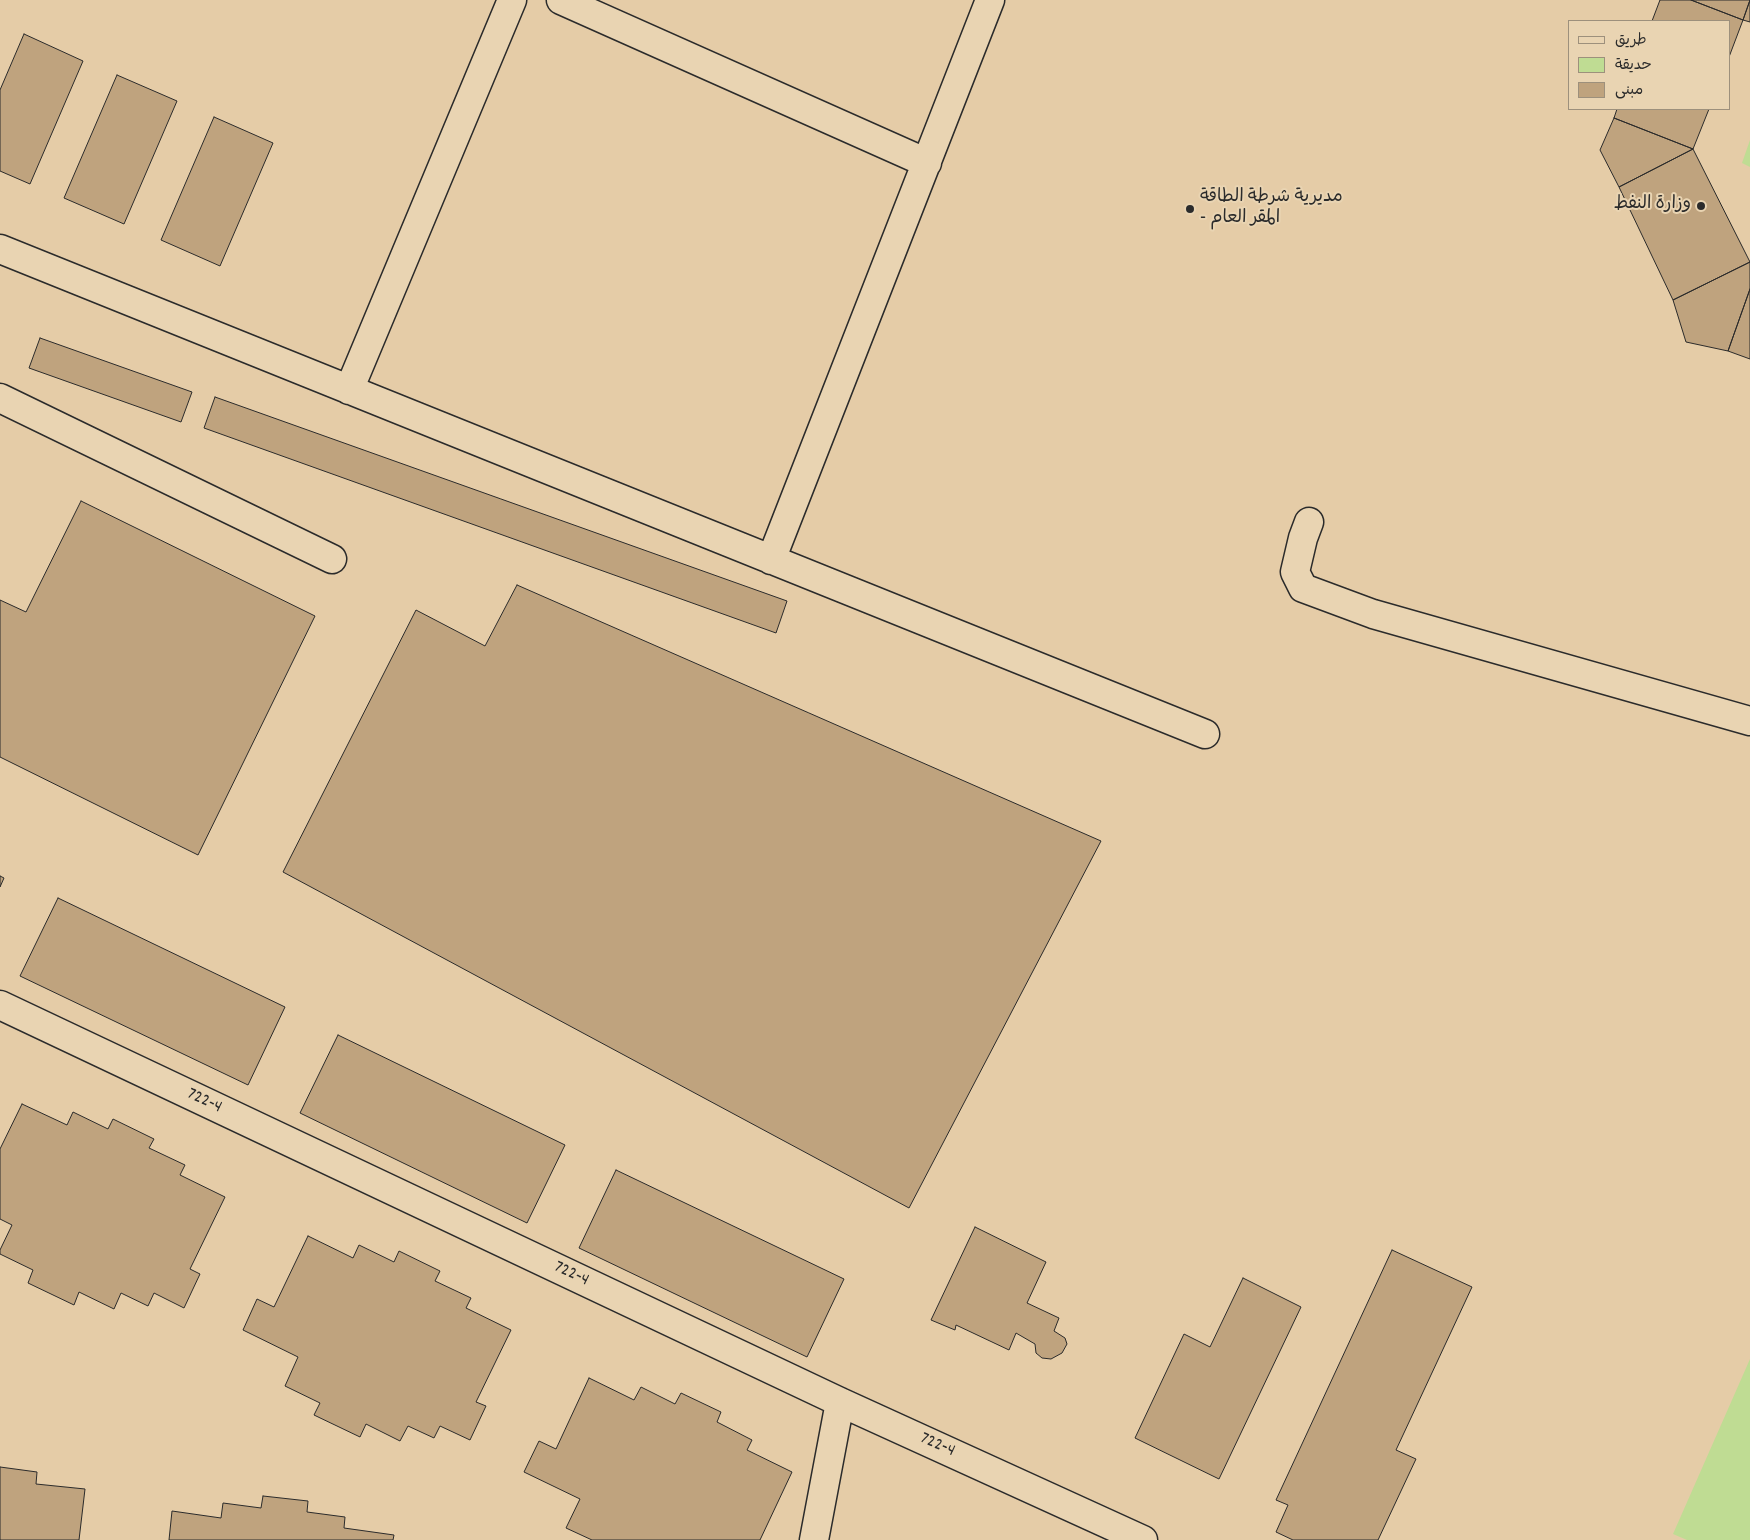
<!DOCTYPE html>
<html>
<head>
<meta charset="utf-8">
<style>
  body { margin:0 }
  #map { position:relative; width:1750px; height:1540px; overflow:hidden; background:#e5cca7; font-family:Dekko,"Playpen Sans Arabic",sans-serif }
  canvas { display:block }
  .legend { position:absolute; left:1568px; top:20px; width:162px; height:90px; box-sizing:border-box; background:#e9d4b2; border:1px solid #9d907c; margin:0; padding:6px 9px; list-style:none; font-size:15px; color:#2b2b2b }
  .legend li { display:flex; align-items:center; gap:10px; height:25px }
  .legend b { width:25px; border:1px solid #9d907c }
</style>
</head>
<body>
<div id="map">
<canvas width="1750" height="1540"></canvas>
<ul class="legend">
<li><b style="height:6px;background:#e9d4b2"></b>طريق</li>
<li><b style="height:14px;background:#bfdc93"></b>حديقة</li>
<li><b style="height:14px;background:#bfa37e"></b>مبنى</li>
</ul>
</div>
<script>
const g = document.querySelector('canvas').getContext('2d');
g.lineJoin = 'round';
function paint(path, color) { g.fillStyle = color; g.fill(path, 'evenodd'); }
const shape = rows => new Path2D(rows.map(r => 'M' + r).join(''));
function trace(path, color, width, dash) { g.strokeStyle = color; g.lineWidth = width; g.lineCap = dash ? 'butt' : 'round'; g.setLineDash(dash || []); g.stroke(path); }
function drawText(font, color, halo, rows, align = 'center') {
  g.font = font + ' Dekko,"Playpen Sans Arabic",sans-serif'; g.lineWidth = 4; g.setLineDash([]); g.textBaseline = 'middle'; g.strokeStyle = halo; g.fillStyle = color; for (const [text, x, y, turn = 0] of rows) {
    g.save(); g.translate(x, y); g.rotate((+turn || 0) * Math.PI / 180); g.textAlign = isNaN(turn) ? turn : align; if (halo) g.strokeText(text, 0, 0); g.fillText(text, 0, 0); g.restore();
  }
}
const green = shape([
  [1750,140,1750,167,1742,163],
  [1750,1359,1750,1540,1687,1540,1673,1534]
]);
const building = shape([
  [1660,0,1691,0,1743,20,1729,57,1729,21,1652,21,1660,0],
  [1691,0,1750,0,1743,20,1691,0],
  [1750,0,1750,22,1743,20,1750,0],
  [24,34,83,61,30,184,0,171,0,90,24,34],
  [117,75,177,101,124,224,64,198,117,75],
  [1617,109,1709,109,1693,149,1614,118,1617,109],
  [214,117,273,143,220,266,161,240,214,117],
  [1614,118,1693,149,1619,187,1600,150,1614,118],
  [1693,149,1750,262,1673,300,1619,187,1693,149],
  [1750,262,1750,289,1728,351,1686,342,1673,300,1750,262],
  [1750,289,1750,359,1728,351,1750,289],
  [40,338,192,392,181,422,29,368,40,338],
  [215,397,787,601,776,633,204,428,215,397],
  [81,501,315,616,198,855,0,757,0,600,26,612,81,501],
  [517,585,1101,841,909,1208,283,872,416,610,485,646,517,585],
  [0,876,4,878,0,887,0,876],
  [58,898,285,1007,248,1085,20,976,58,898],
  [338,1035,565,1145,527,1223,300,1113,338,1035],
  [22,1104,67,1125,73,1112,108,1129,113,1119,154,1139,149,1148,185,1165,180,1175,225,1197,190,1269,200,1274,184,1308,154,1293,148,1306,121,1293,114,1309,79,1292,74,1305,28,1283,33,1270,0,1254,0,1250,12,1225,0,1219,0,1149,22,1104],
  [616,1170,844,1279,807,1357,579,1248,616,1170],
  [975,1227,1046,1262,1027,1303,1059,1318,1054,1331,1065,1338,1067,1344,1062,1353,1051,1359,1042,1358,1036,1353,1035,1344,1016,1333,1009,1350,956,1325,955,1330,931,1320,975,1227],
  [308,1236,353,1258,359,1245,394,1262,399,1251,440,1271,435,1281,471,1298,466,1308,511,1330,476,1402,486,1406,470,1440,440,1426,434,1438,408,1426,400,1441,366,1424,360,1437,314,1415,320,1403,285,1386,298,1357,243,1330,257,1299,274,1307,308,1236],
  [1392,1250,1472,1287,1396,1450,1416,1459,1378,1540,1293,1540,1276,1532,1288,1505,1276,1500,1392,1250],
  [1243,1278,1301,1307,1219,1479,1135,1438,1184,1334,1210,1347,1243,1278],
  [589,1378,634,1400,641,1387,675,1404,681,1393,721,1412,717,1422,752,1440,747,1450,792,1472,760,1540,592,1540,566,1528,580,1499,524,1472,539,1441,556,1449,589,1378],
  [0,1467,37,1472,36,1484,85,1489,79,1540,0,1540,0,1467],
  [263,1496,308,1501,307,1512,345,1517,344,1528,394,1535,393,1540,169,1540,172,1511,221,1518,223,1503,261,1508,263,1496]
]);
const minor = shape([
  [561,0,927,163],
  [0,249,1205,734],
  [349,390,512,0],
  [0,398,332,559],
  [1309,522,1303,538,1295,572,1303,588,1373,614,1750,721],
  [771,560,990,0],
  [0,1005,840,1402,1143,1540],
  [814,1540,840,1402]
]);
const markers = [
  [1701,206,5,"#2b2b2b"],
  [1190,209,5,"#2b2b2b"]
];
const poiNames = [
  ["مديرية شرطة الطاقة",1200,199],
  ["- المقر العام",1200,220],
  ["وزارة النفط",1691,206,"right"]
];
const streetNames = [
  ["722-4",204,1102,25],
  ["722-4",571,1275,25],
  ["722-4",937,1446,24]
];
paint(green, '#bfdc93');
paint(building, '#bfa37e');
trace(building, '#2b2b2b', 1);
trace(minor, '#2b2b2b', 31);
trace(minor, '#e9d4b2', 28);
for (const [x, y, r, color] of markers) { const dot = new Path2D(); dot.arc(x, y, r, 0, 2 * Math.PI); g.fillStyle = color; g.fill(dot); trace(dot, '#e9d4b2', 2); }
drawText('18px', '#2b2b2b', '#e9d4b2', poiNames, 'left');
drawText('18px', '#2b2b2b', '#e9d4b2', streetNames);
</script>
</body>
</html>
